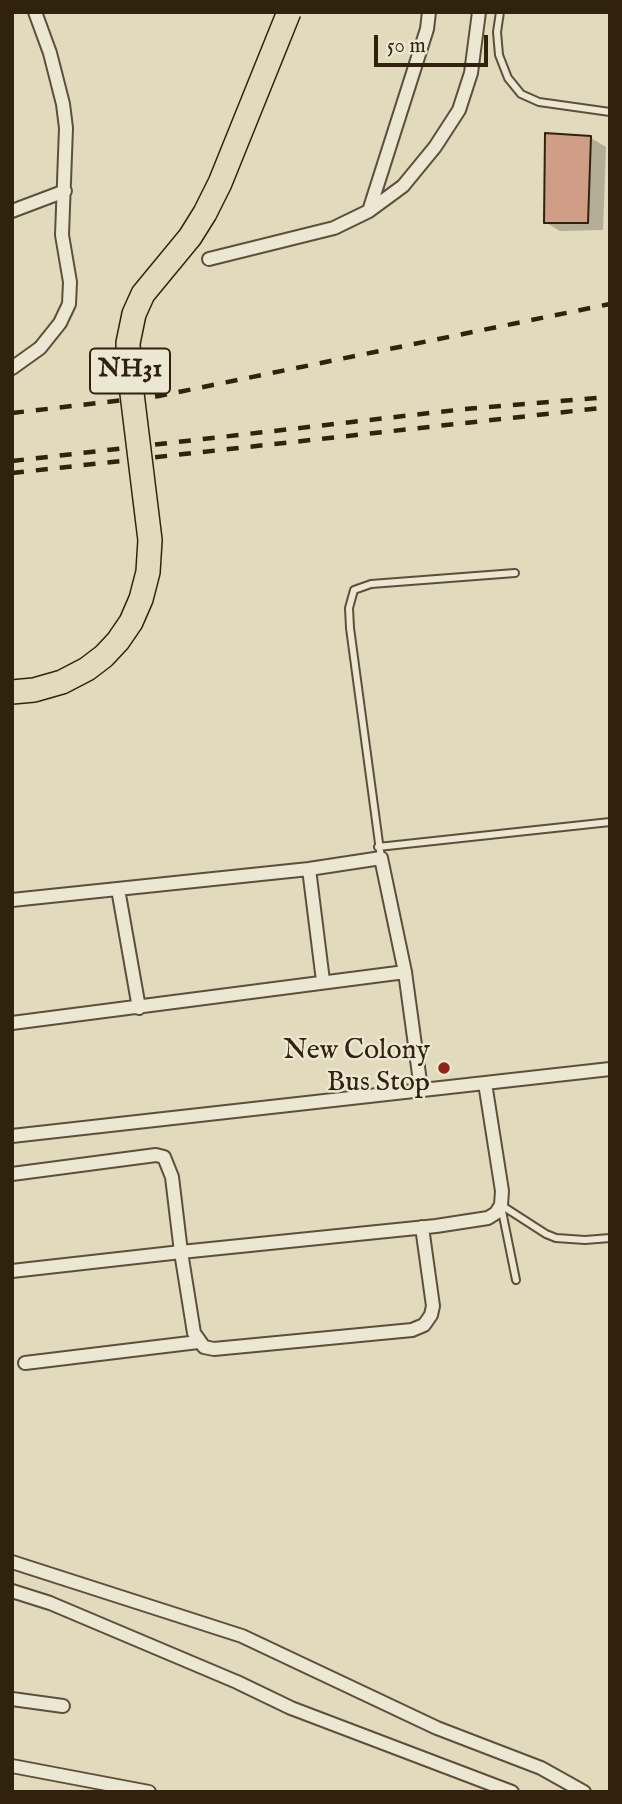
<!DOCTYPE html>
<html>
<head>
<meta charset="utf-8">
<style>
  body { margin:0 }
  #map { position:relative; width:622px; height:1804px; overflow:hidden; background:#e2dabc; font-family:"IM FELL English",serif }
  canvas { display:block }
  .frame { position:absolute; inset:0; border:14px solid #31220e; pointer-events:none }
  .scale { position:absolute; left:374px; top:35px; width:114px; height:32px; box-sizing:border-box; border:4px solid #31220e; border-top:0; padding-left:9px; font-size:21px; line-height:24px; white-space:nowrap; color:#31220e; -webkit-text-stroke:5px #ece7d3; paint-order:stroke }
</style>
</head>
<body>
<div id="map">
<canvas width="622" height="1804"></canvas>
<div class="frame"></div>
<div class="scale">50 m</div>
</div>
<script>
const g = document.querySelector('canvas').getContext('2d');
g.lineJoin = 'round';
function paint(path, color) { g.fillStyle = color; g.fill(path, 'evenodd'); }
const shape = rows => new Path2D(rows.map(r => 'M' + r).join(''));
function trace(path, color, width, dash) { g.strokeStyle = color; g.lineWidth = width; g.lineCap = dash ? 'butt' : 'round'; g.setLineDash(dash || []); g.stroke(path); }
function drawText(font, color, halo, rows, align = 'center') {
  g.font = font + ' "IM FELL English",serif'; g.lineWidth = 5; g.setLineDash([]); g.textBaseline = 'middle'; g.strokeStyle = halo; g.fillStyle = color; for (const [text, x, y, turn = 0] of rows) {
    g.save(); g.translate(x, y); g.rotate((+turn || 0) * Math.PI / 180); g.textAlign = isNaN(turn) ? turn : align; if (halo) g.strokeText(text, 0, 0); g.fillText(text, 0, 0); g.restore();
  }
}
const shadow = shape([
  [591,138,606,147,603,230,560,231,545,222]
]);
const building = shape([
  [545,133,591,136,588,223,544,223,545,133]
]);
const lane = shape([
  [500,12,497,32,499,55,508,78,521,94,539,102,610,112],
  [378,847,610,822],
  [381,858,350,628,349,608,354,590,371,584,515,573],
  [501,1205,546,1234,556,1238,585,1240,610,1238],
  [501,1206,516,1280]
]);
const street = shape([
  [12,211,65,191],
  [369,211,427,29,429,12],
  [209,259,334,228,369,211,403,186,435,147,459,110,471,73,479,12],
  [12,368,40,348,60,323,69,304,70,282,62,235,66,128,63,104,50,53,35,12],
  [309,869,323,981],
  [118,889,139,1008],
  [12,900,309,869,381,858,405,972,421,1089],
  [12,1023,405,972],
  [12,1136,610,1069],
  [12,1174,156,1155,164,1157,172,1177,181,1252,436,1226,488,1218,496,1213,501,1205,502,1191,485,1083],
  [12,1271,181,1252,194,1333,204,1347,214,1349,412,1330,424,1325,431,1315,433,1306,422,1227],
  [25,1363,198,1342],
  [12,1562,242,1636,437,1728,541,1768,584,1792],
  [12,1591,50,1603,237,1682,291,1708,512,1792],
  [12,1699,63,1706],
  [12,1766,149,1792]
]);
const rail = shape([
  [12,413,159,396,610,304],
  [12,461,465,409,610,397],
  [12,473,610,407]
]);
const highwayBridge = shape([
  [12,692,34,690,62,682,87,669,104,656,118,641,131,622,141,599,148,572,150,540,129,369,128,343,134,314,143,294,190,237,205,213,220,183,289,12]
]);
const markers = [
  [444,1068,7,"#8f2418"]
];
const shields = [
  [130,371,80]
];
const shieldNames = [
  ["NH31",130,371]
];
const poiNames = [
  ["New Colony",430,1052],
  ["Bus Stop",430,1084]
];
paint(shadow, '#0003');
paint(building, '#d09d86');
trace(building, '#31220e', 2);
trace(lane, '#5d503a', 10);
trace(street, '#5d503a', 16);
trace(lane, '#ece7d3', 6);
trace(street, '#ece7d3', 12);
trace(rail, '#31220e', 4.5, [12, 12]);
trace(highwayBridge, '#31220e', 26, []);
trace(highwayBridge, '#e2dabc', 23);
for (const [x, y, r, color] of markers) { const dot = new Path2D(); dot.arc(x, y, r, 0, 2 * Math.PI); g.fillStyle = color; g.fill(dot); trace(dot, '#ece7d3', 2.5); }
for (const [x, y, w] of shields) { const box = new Path2D(); box.roundRect(x - w / 2, y - 22.5, w, 45, 5); g.fillStyle = '#ece7d3'; g.fill(box); trace(box, '#31220e', 2); }
drawText('bold 26px', '#31220e', null, shieldNames);
drawText('28px', '#31220e', '#ece7d3', poiNames, 'right');
</script>
</body>
</html>
